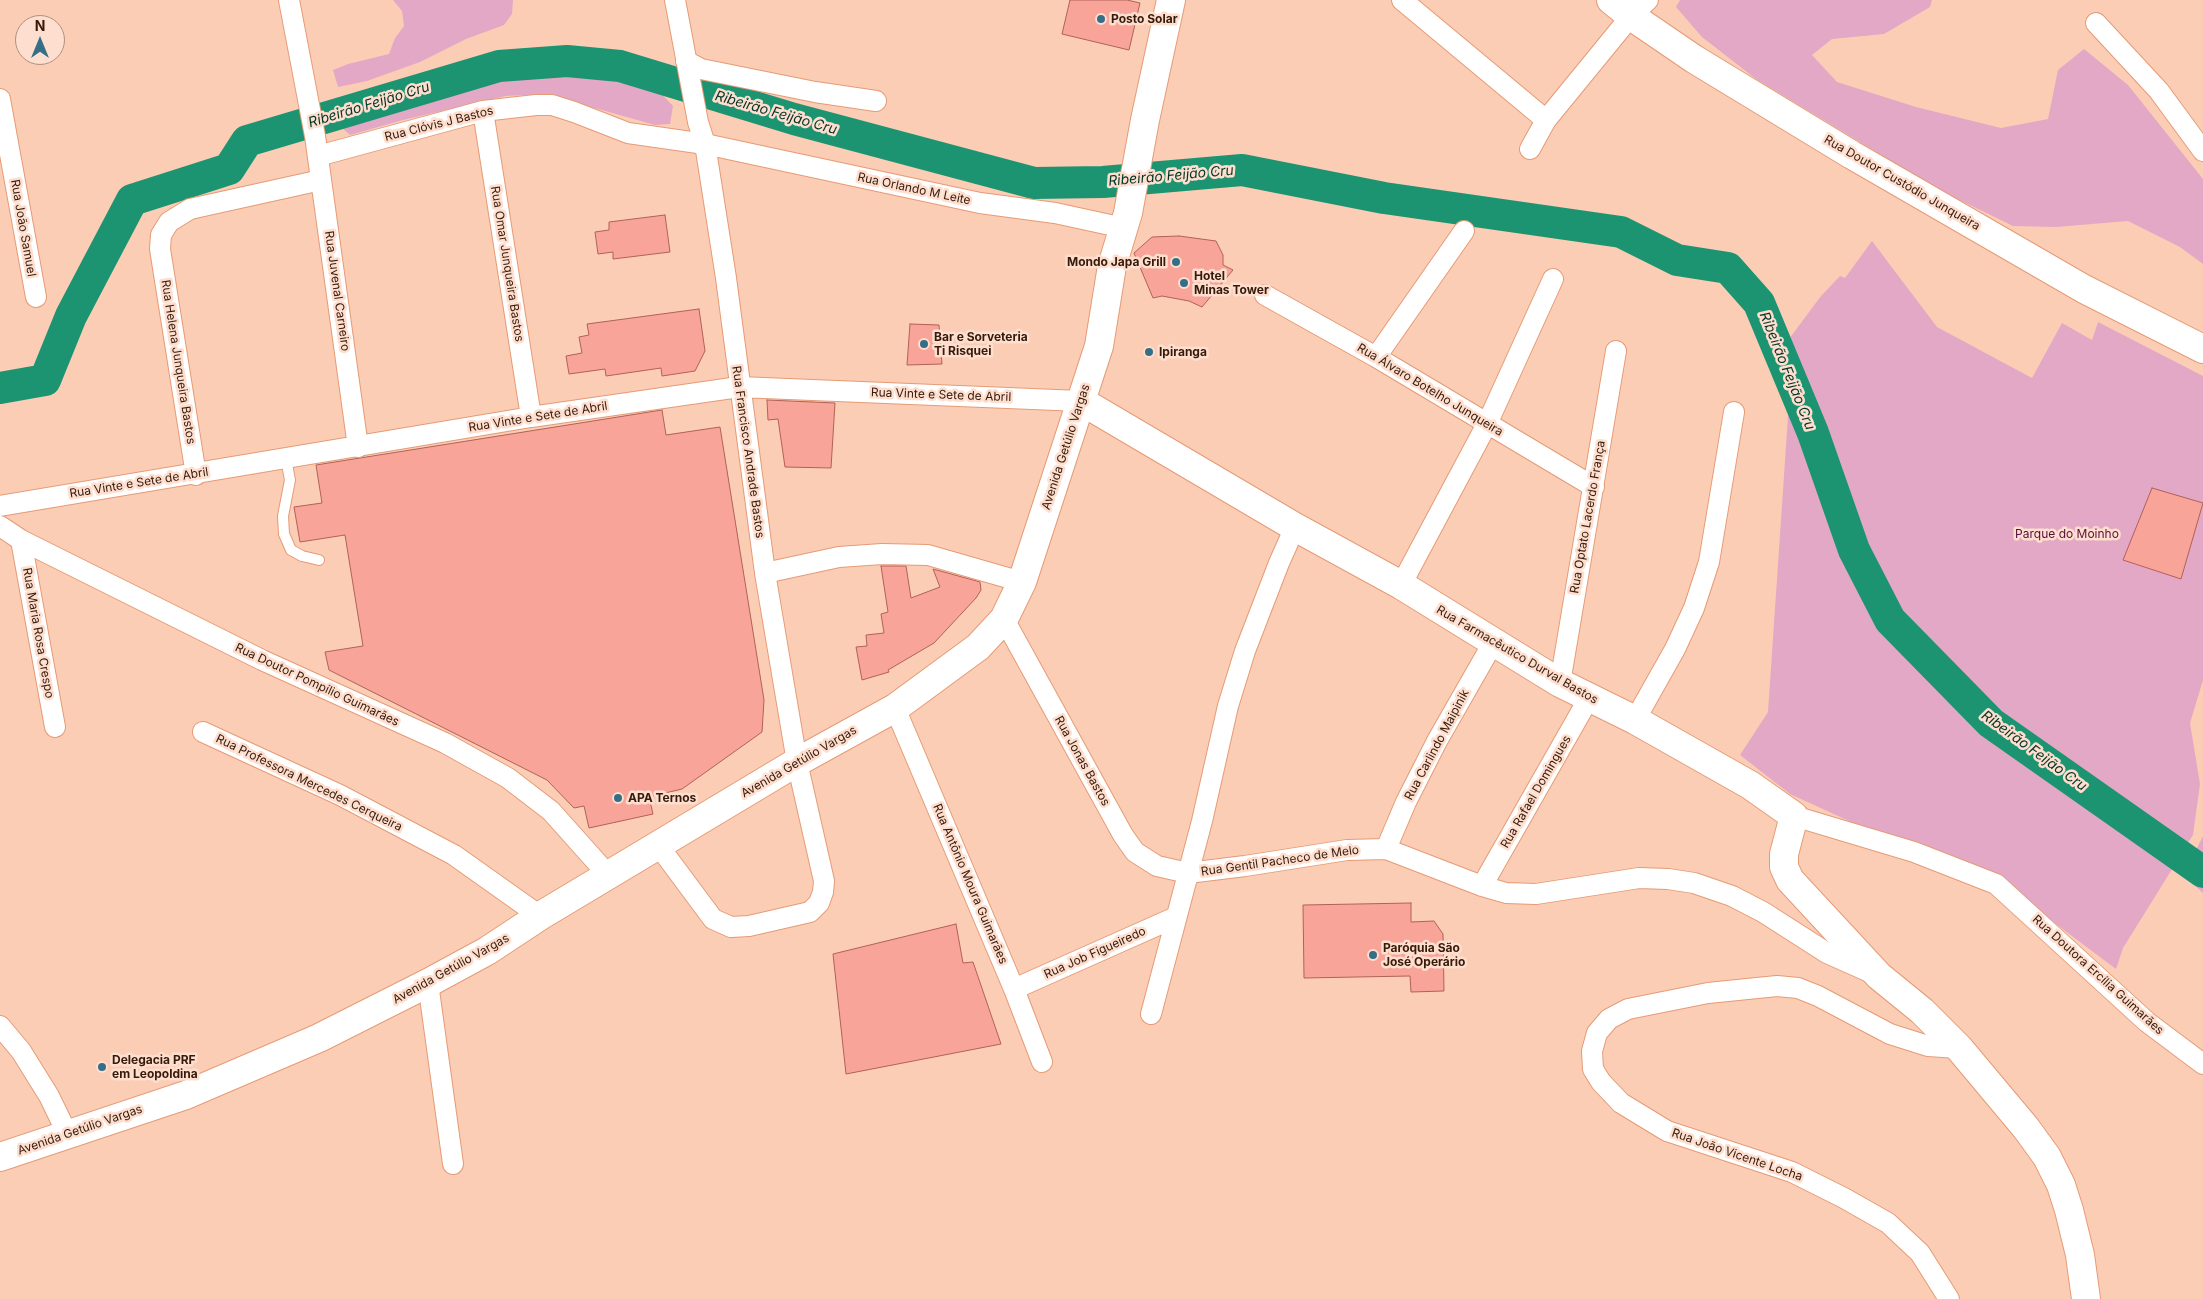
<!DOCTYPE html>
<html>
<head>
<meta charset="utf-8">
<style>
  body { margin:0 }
  #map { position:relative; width:2203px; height:1299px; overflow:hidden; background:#fccdb5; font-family:Inter,sans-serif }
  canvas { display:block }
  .north { position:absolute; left:15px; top:15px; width:50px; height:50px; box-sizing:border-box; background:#fedece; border:1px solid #ae9080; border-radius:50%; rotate:0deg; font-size:14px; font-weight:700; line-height:20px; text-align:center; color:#361a0a }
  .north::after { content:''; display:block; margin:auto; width:18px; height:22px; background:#346f87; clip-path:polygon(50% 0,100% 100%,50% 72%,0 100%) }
</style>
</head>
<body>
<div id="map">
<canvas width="2203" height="1299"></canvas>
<div class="north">N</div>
</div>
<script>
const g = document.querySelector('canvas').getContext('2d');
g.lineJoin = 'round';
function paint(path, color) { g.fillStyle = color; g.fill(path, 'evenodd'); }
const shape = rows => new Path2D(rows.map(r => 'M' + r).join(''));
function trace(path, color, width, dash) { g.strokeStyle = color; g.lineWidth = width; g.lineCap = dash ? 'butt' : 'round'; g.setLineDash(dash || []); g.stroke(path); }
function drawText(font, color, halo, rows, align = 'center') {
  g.font = font + ' Inter,sans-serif'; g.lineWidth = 5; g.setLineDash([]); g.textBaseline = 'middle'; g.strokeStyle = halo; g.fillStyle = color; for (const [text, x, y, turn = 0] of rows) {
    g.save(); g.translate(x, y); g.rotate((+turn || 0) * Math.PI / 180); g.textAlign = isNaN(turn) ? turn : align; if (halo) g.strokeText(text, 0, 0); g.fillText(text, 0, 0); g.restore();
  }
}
const green = shape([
  [393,0,513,0,512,14,504,25,466,39,420,62,367,81,338,87,333,70,348,64,389,54,395,38,404,26,402,11],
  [1680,0,1932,0,1930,7,1884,34,1832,39,1812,55,1837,82,1916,107,2001,128,2048,119,2058,70,2084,49,2128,85,2203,179,2203,264,2180,247,2128,221,2056,227,2013,226,1939,190,1756,79,1702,37,1676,7],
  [563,68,602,69,636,78,655,87,673,106,670,124,655,125,545,94,506,96,403,120,350,135,339,125,343,118,461,85,498,72],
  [1872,241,1937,327,2032,378,2062,323,2092,340,2098,322,2203,376,2203,680,2190,723,2200,784,2193,835,2180,855,2190,862,2203,836,2203,893,2184,876,2190,864,2179,858,2123,948,2116,969,1988,873,1860,826,1790,794,1740,755,1768,712,1792,357,1789,339,1821,296,1840,276,1845,278]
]);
const river = shape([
  [0,388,45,380,71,316,132,200,229,169,247,141,499,66,567,61,620,66,794,119,1034,183,1103,182,1242,170,1384,198,1621,232,1677,260,1728,268,1759,303,1813,433,1854,550,1890,620,1991,723,2203,872]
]);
const building = shape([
  [1070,0,1127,0,1140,3,1129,50,1062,34,1070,0],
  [665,215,670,252,613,259,613,252,598,254,595,232,609,230,609,222,665,215],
  [1179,236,1216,241,1223,255,1223,265,1233,270,1202,307,1189,301,1162,296,1153,298,1134,253,1152,237,1179,236],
  [699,309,705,351,695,371,662,376,661,368,606,376,605,369,569,374,566,356,582,353,579,337,589,335,587,324,699,309],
  [910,324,939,325,942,364,907,365,910,324],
  [767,400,835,403,831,468,785,467,778,419,768,420,767,400],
  [662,410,666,435,720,427,764,700,762,732,682,789,649,797,653,814,589,828,584,806,574,808,547,780,329,670,325,652,363,646,345,535,300,542,294,507,322,503,316,465,662,410],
  [2152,488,2203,503,2181,579,2123,560,2152,488],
  [881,566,906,566,911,598,940,587,933,569,980,582,981,590,976,598,934,643,888,670,889,672,862,680,856,647,867,646,866,635,884,633,881,614,888,612,881,566],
  [1411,903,1411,922,1434,921,1443,934,1444,991,1411,992,1410,976,1304,978,1303,905,1411,903],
  [956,924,963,963,973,962,1001,1044,846,1074,833,954,956,924]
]);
const lane = shape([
  [286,459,290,480,283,516,284,534,291,550,302,556,319,560]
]);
const street = shape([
  [289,0,315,136,358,447],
  [1402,0,1546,120],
  [2096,23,2159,91,2203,151],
  [686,61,701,69,815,92,876,101],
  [0,99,36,297],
  [483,111,531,417],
  [1530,149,1546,120,1631,16,1648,0],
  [318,156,483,111,536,105,552,105,574,112,628,133,705,144,980,203,1055,213,1124,228],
  [1265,295,1376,357,1594,487],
  [1376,357,1464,231],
  [196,475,160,249,161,235,169,222,190,209,321,180],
  [0,506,531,417,739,387,1081,401],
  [0,526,21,540,262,660,445,743,508,778,551,811,609,876],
  [21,540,55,727],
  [765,573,839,557,882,554,928,555,1022,582],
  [1401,585,1487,424,1553,279],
  [1004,619,1123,835,1135,852,1157,866,1188,873,1245,866,1347,850,1386,849,1482,886,1506,893,1536,894,1639,878,1668,879,1694,883,1732,896,1763,912,1827,953,1872,973],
  [1560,683,1616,351],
  [895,708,1014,989,1042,1062],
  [1635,720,1675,649,1694,608,1709,562,1734,412],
  [203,732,340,795,454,855,540,916],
  [1794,816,1914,852,1996,884,2147,1022,2203,1064],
  [658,845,713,919,731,927,749,926,810,912,819,903,823,892,824,881,797,762,765,573,726,278,705,144,698,122,675,0],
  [1386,849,1406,802,1437,741,1493,643],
  [1482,886,1589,698],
  [428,983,453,1164],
  [1014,989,1176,917],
  [1151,1014,1202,821,1228,706,1245,651,1279,563,1295,527],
  [0,1026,21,1051,49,1096,67,1133],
  [1949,1299,1920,1253,1888,1223,1844,1198,1792,1172,1667,1131,1621,1103,1601,1082,1593,1069,1592,1051,1597,1033,1609,1019,1628,1009,1708,993,1777,986,1798,988,1818,996,1890,1034,1928,1046,1959,1048]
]);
const secondary = shape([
  [1611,0,1631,16,1694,59,1852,155,2084,289,2203,349],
  [1081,401,1295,527,1401,585,1560,683,1635,720,1750,785,1794,816,1784,854,1784,867,1790,880,1879,976,1922,1011,1959,1048,2026,1128,2047,1157,2061,1185,2069,1210,2080,1255,2086,1299],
  [0,1157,186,1095,319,1038,428,983,487,951,540,916,797,762,895,708,978,647,1004,619,1022,582,1099,346,1112,266,1128,213,1145,120,1171,0]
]);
const markers = [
  [1101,19,5,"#346f87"],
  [1176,262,5,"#346f87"],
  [1184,283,5,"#346f87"],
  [924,344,5,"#346f87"],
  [1149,352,5,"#346f87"],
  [618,798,5,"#346f87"],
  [1373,955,5,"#346f87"],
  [102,1067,5,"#346f87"]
];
const poiNames = [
  ["Posto Solar",1111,19],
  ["Mondo Japa Grill",1166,262,"right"],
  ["Hotel",1194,276],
  ["Minas Tower",1194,290],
  ["Bar e Sorveteria",934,337],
  ["Ti Risquei",934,351],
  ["Ipiranga",1159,352],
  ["APA Ternos",628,798],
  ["Paróquia São",1383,948],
  ["José Operário",1383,962],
  ["Delegacia PRF",112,1060],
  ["em Leopoldina",112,1074]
];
const streetNames = [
  ["Rua Clóvis J Bastos",439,124,-14],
  ["Rua Doutor Custódio Junqueira",1902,183,30],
  ["Rua Orlando M Leite",914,189,12],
  ["Rua João Samuel",23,228,80],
  ["Rua Omar Junqueira Bastos",507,264,81],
  ["Rua Juvenal Carneiro",337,291,82],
  ["Rua Helena Junqueira Bastos",178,362,81],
  ["Rua Álvaro Botelho Junqueira",1430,390,31],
  ["Rua Vinte e Sete de Abril",941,395,2],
  ["Rua Vinte e Sete de Abril",538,417,-9],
  ["Avenida Getúlio Vargas",1066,447,-72],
  ["Rua Francisco Andrade Bastos",748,452,82],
  ["Rua Vinte e Sete de Abril",139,483,-9],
  ["Rua Optato Lacerdo França",1588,517,-80],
  ["Rua Maria Rosa Crespo",38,633,80],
  ["Rua Farmacêutico Durval Bastos",1517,655,30],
  ["Rua Doutor Pompílio Guimarães",317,685,25],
  ["Rua Carlindo Maipinik",1437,745,-62],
  ["Rua Jonas Bastos",1082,761,61],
  ["Avenida Getúlio Vargas",799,762,-30],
  ["Rua Professora Mercedes Cerqueira",309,783,26],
  ["Rua Rafael Domingues",1536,792,-60],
  ["Rua Gentil Pacheco de Melo",1280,861,-8],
  ["Rua Antônio Moura Guimarães",970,884,67],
  ["Rua Job Figueiredo",1095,953,-24],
  ["Avenida Getúlio Vargas",451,969,-29],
  ["Rua Doutora Ercília Guimarães",2098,975,42],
  ["Avenida Getúlio Vargas",80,1130,-19],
  ["Rua João Vicente Locha",1737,1155,19]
];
const parkNames = [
  ["Parque do Moinho",2067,534]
];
const waterNames = [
  ["Ribeirão Feijão Cru",369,105,-17],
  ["Ribeirão Feijão Cru",776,113,16],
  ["Ribeirão Feijão Cru",1171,176,-5],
  ["Ribeirão Feijão Cru",1787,371,68],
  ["Ribeirão Feijão Cru",2034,751,36]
];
paint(green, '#e3a8c5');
trace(river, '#1c9471', 32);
paint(building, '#f9a499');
trace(building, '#b06158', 1);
trace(lane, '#e59b75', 12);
trace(street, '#e59b75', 22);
trace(secondary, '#e59b75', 30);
trace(lane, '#fff', 10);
trace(street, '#fff', 20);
trace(secondary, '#fff', 28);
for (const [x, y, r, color] of markers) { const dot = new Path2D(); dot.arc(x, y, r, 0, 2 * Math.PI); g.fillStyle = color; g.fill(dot); trace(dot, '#fedece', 2); }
drawText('bold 12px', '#361a0a', '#fedece', poiNames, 'left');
drawText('12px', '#361a0a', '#fedece', streetNames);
drawText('12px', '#570e3c', '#fedece', parkNames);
drawText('italic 14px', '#033526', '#fedece', waterNames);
</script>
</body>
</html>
